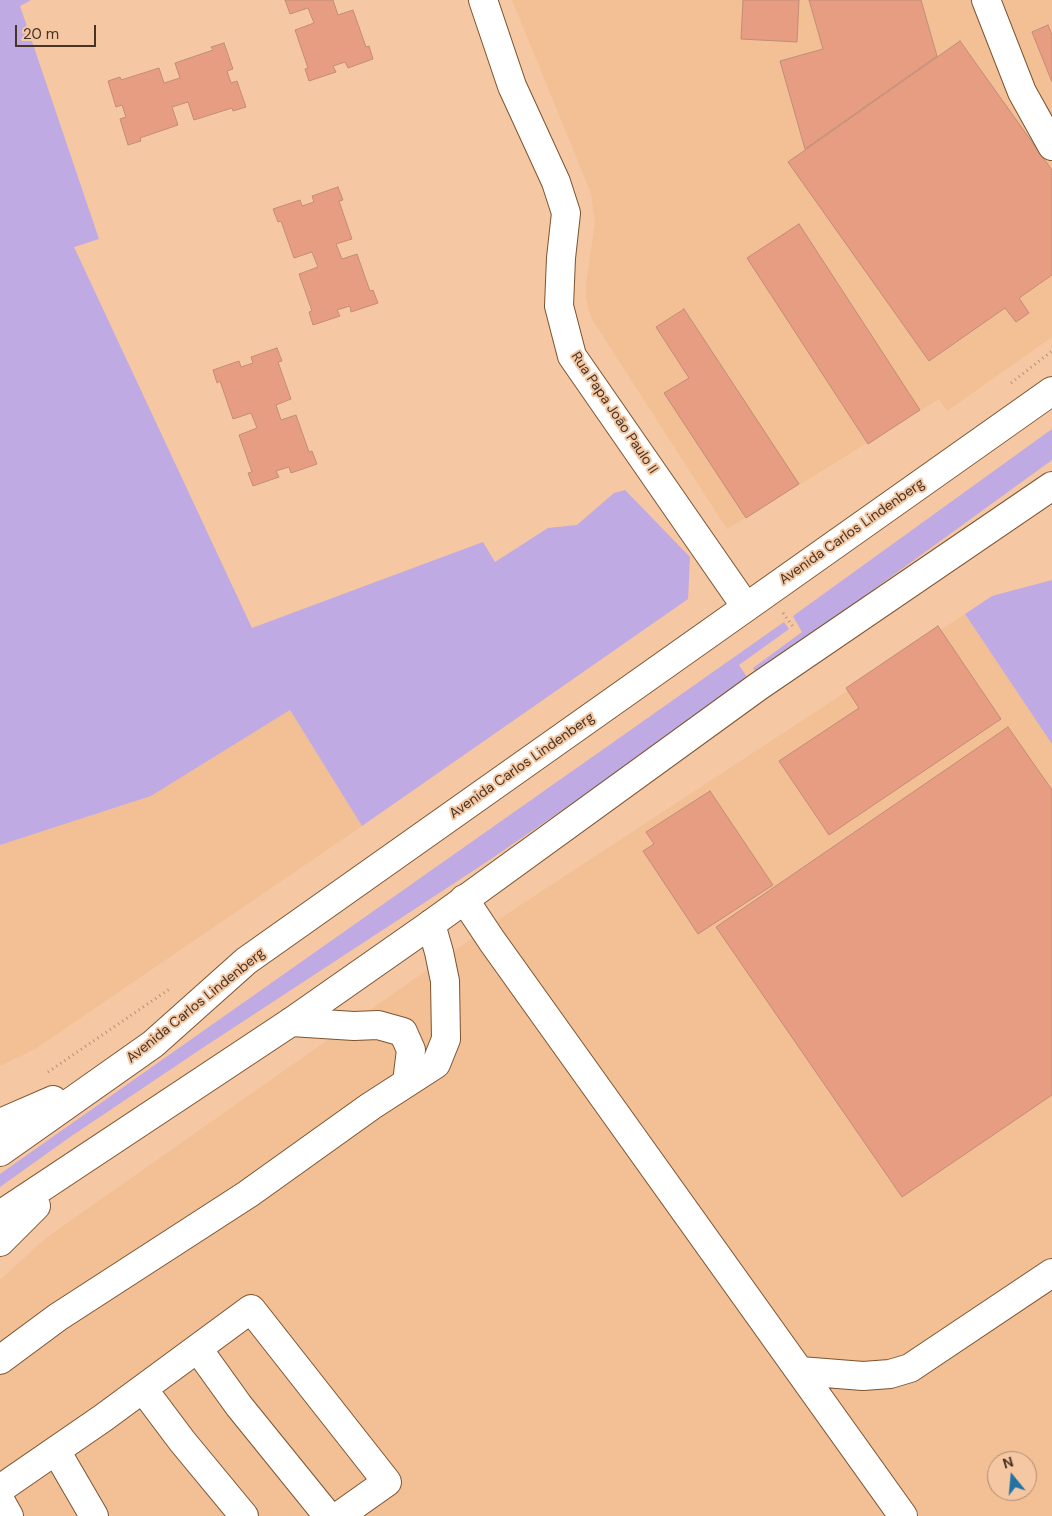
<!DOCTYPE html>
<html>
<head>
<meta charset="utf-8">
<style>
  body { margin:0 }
  #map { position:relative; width:1052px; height:1516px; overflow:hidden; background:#f5c7a2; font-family:"DM Sans",sans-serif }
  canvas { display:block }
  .north { position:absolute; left:987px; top:1451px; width:50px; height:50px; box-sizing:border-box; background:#f5c7a2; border:1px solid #af8c70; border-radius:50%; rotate:343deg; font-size:14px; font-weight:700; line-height:20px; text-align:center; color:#463425 }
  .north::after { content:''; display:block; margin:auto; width:18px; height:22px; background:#2472a4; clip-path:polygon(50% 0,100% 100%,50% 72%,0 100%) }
  .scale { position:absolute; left:15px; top:25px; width:81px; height:22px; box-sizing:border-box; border:2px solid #463425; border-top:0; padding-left:6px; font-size:15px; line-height:18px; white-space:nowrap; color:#463425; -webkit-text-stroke:4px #f5c7a2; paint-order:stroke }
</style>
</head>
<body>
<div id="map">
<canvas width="1052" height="1516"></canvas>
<div class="north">N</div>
<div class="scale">20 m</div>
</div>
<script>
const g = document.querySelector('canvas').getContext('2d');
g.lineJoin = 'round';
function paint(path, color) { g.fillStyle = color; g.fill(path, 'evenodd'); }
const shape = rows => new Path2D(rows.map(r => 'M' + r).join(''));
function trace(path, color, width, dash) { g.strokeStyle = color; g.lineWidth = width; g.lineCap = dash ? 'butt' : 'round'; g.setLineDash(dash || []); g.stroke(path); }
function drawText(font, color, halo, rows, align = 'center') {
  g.font = font + ' "DM Sans",sans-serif'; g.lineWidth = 4; g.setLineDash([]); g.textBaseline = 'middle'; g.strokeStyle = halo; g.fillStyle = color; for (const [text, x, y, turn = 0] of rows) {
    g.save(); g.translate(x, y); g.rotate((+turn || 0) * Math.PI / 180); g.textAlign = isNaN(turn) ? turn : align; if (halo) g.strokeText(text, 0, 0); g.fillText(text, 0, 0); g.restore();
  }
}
const built = shape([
  [512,0,1052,0,1052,337,947,411,939,399,727,529,592,319,588,308,586,297,586,285,595,222,591,193],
  [965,614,1001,667,1052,633,1052,1516,0,1516,0,1280,46,1238,507,914],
  [997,1461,1027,1461,1027,1491,997,1491],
  [290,710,362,826,35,1049,0,1066,0,845,151,796]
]);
const green = shape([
  [0,0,31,0,20,6,99,239,74,247,252,628,483,542,495,562,548,528,577,525,614,493,625,490,690,557,688,599,362,826,290,710,151,796,0,845],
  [1052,429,1052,460,757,674,753,668,802,632,793,616],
  [1052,580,1052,744,965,614,992,596],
  [784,622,789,629,739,665,749,680,665,740,485,863,204,1047,70,1137,0,1187,0,1174]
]);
const building = shape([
  [285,0,333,0,338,15,353,10,366,47,369,46,373,59,348,68,345,62,333,66,336,72,309,81,305,69,308,68,295,30,314,23,308,8,290,14,285,0],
  [743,0,799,0,797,42,741,39,743,0],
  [809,0,921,0,937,56,805,149,780,61,823,49,809,0],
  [1048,25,1052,35,1052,82,1032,32,1048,25],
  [960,41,1052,170,1052,275,1019,298,1029,313,1016,322,1005,308,929,361,788,162,960,41],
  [224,43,233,69,227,71,231,83,237,81,246,107,233,111,232,108,194,120,188,102,172,107,178,125,140,138,141,141,128,145,120,119,126,117,122,105,116,107,108,81,120,77,121,80,159,68,164,83,180,78,175,63,213,50,211,47,224,43],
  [338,187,343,200,339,201,352,239,336,244,342,259,357,254,370,291,373,290,378,303,351,312,350,306,337,310,340,316,313,325,309,312,312,311,299,274,318,267,312,252,294,258,281,221,278,222,273,209,300,200,302,206,314,202,312,196,338,187],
  [799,224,920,410,868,444,747,258,799,224],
  [684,309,799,484,746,518,664,393,689,378,656,327,684,309],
  [277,348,282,361,278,362,291,399,276,405,281,420,296,415,309,452,312,451,317,464,291,473,289,467,276,471,279,477,253,486,248,473,252,472,239,435,257,428,251,413,233,419,220,381,217,383,213,370,239,361,241,367,253,363,251,357,277,348],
  [938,626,1001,719,829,835,779,761,859,708,846,688,938,626],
  [1008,727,1052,790,1052,1095,902,1197,716,927,1008,727],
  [710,791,773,885,698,934,643,851,654,844,646,832,710,791]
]);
const path = shape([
  [1011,383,1052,351],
  [783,613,794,628],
  [48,1072,171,988]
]);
const minor = shape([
  [483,0,512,86,556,182,566,213,561,258,559,306,572,356,746,607],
  [986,0,1022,92,1052,146],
  [464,899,492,941,903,1516],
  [291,1022,354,1026,378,1025,403,1032,411,1050,407,1082],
  [198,1349,239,1406,328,1516],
  [0,1360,58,1317,248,1194,371,1106,436,1064,446,1039,445,981,439,952,431,924],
  [800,1371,863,1376,890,1374,910,1368,1052,1273],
  [143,1389,182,1441,244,1516],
  [55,1452,62,1461,94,1516],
  [0,1489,103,1418,251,1309,387,1482,339,1516],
  [0,1500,9,1516]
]);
const major = shape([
  [0,1123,53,1100],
  [0,1152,153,1044,246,961,1052,391],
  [0,1215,291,1022,431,924,759,686,1052,486],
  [0,1242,36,1206]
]);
const streetNames = [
  ["Rua Papa João Paulo II",614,413,56],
  ["Avenida Carlos Lindenberg",852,532,-35],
  ["Avenida Carlos Lindenberg",522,766,-35],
  ["Avenida Carlos Lindenberg",196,1006,-39]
];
paint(built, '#f3bf94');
paint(green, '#bfaae3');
paint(building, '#e69d82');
trace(building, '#c28d79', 1);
trace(minor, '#7b5431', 30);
trace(major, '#7b5431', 30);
trace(path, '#b39073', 3, [1, 4]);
trace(minor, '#fff', 28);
trace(major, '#fff', 28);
drawText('14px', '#463425', '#f5c7a2', streetNames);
</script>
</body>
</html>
